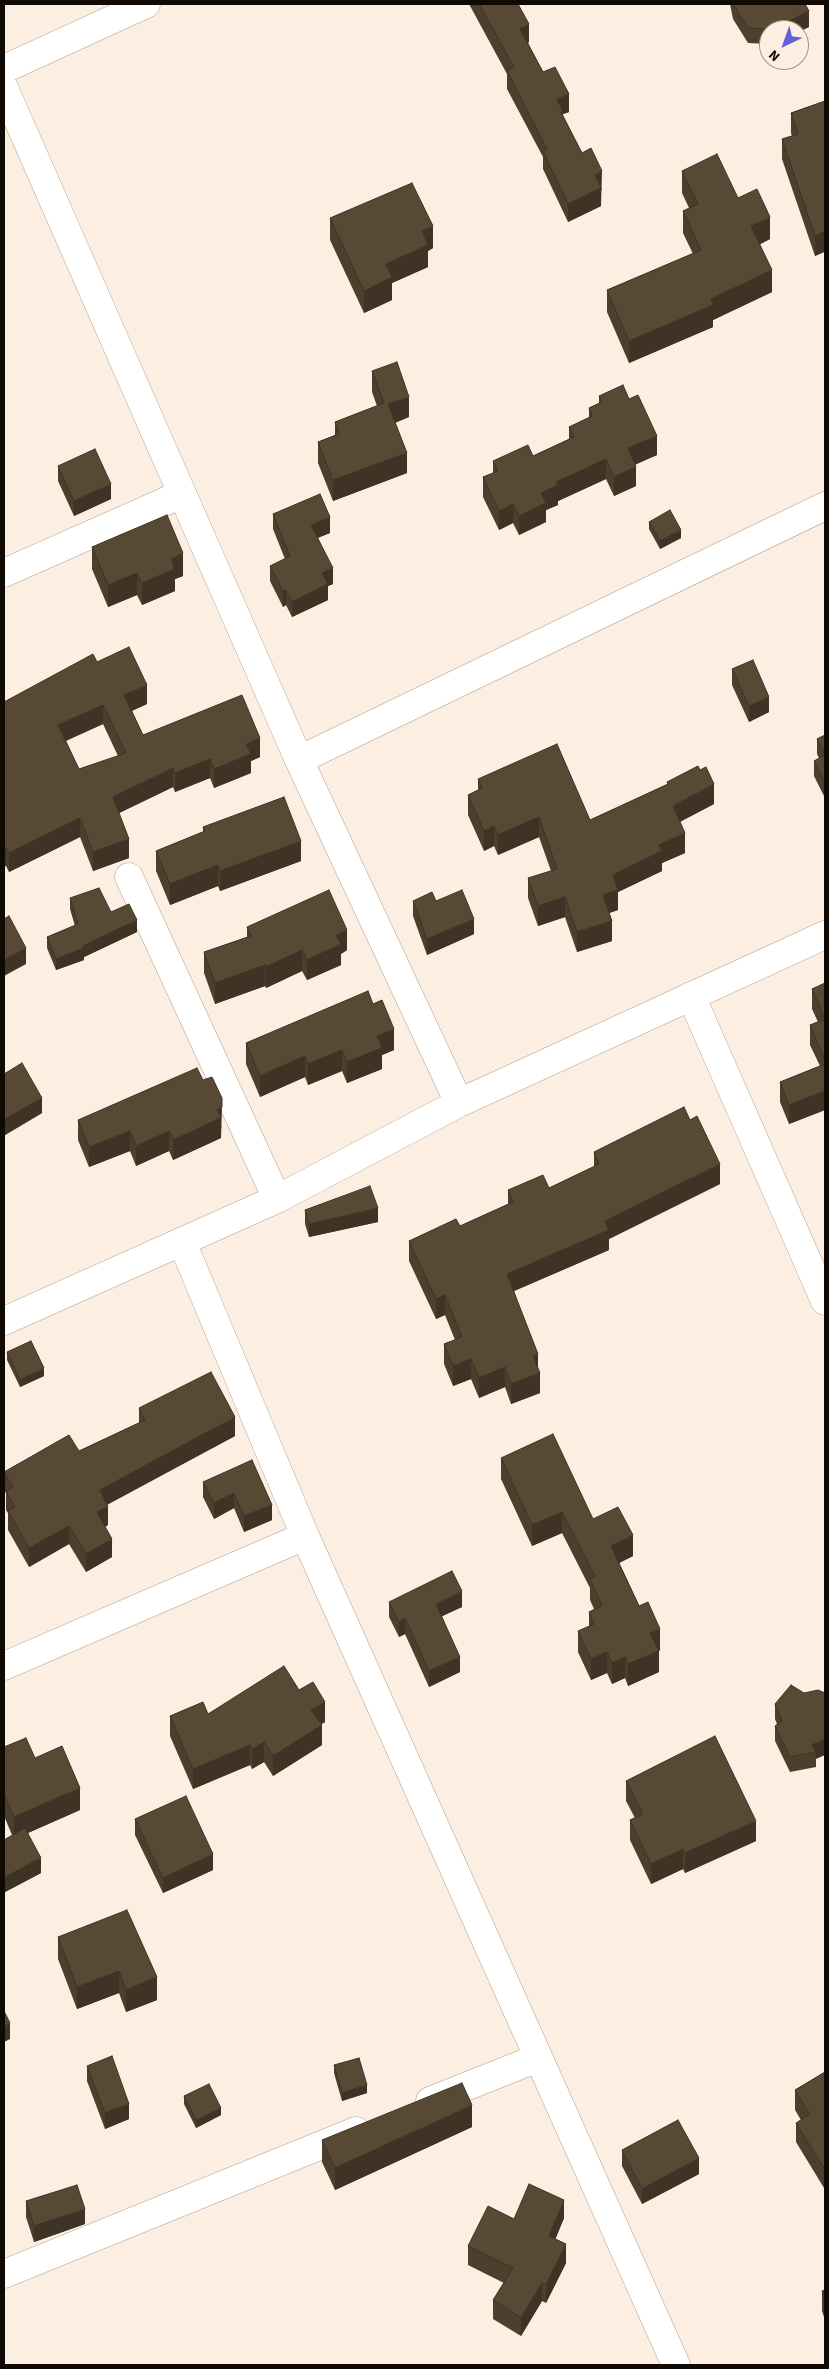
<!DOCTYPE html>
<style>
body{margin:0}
#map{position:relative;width:829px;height:2369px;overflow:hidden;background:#fcefe1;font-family:"Source Sans 3",sans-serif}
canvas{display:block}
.frame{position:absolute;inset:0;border:5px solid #110a04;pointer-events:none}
.north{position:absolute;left:759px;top:20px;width:50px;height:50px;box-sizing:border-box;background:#fcefe1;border:1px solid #9e9389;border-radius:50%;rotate:222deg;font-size:14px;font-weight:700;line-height:20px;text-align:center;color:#110a04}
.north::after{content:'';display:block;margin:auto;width:18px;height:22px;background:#6062db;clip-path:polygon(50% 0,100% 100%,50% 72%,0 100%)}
</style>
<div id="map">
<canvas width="829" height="2369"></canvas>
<div class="frame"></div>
<div class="north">N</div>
</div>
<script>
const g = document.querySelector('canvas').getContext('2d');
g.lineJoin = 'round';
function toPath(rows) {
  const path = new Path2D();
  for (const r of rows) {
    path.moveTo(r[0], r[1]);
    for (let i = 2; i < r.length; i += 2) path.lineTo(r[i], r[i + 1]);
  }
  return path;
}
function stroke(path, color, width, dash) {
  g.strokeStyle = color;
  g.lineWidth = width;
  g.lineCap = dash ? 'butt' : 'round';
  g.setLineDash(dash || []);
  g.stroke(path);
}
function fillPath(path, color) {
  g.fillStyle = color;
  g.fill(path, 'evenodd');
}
const minor = toPath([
 [4,69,146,4],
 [4,88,299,760,459,1103],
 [4,573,182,494],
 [299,760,825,506],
 [129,877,277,1199],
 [691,996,825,1301],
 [182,1242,305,1536,676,2365],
 [4,1321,277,1199,459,1103,825,935],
 [4,1666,305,1536],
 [430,2101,538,2058],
 [4,2274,356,2131]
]);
stroke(minor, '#b39f89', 29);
stroke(minor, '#fff', 28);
fillPath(toPath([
 [469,4,518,4,529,42,528,43,543,72,569,112,563,114,563,116,582,153,602,189,601,190,601,206,568,222,543,169,543,157,507,89,507,74],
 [730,4,805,4,809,27,799,30,769,30,769,44,748,43,733,19],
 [825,101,825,255,824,252,815,256,782,159,782,139,792,136,791,133,791,113],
 [682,171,738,198,770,239,760,244,772,292,713,320,713,327,629,363,607,312,607,290,693,254,683,233,683,211,689,208,682,193],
 [330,218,433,248,428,251,428,267,392,283,392,300,364,313,330,240],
 [372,371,409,417,395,423,407,473,333,501,318,463,318,442,335,435,335,422,377,406,372,392],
 [599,396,629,399,657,455,635,464,636,486,614,496,606,479,558,501,558,505,546,510,546,522,519,535,513,523,499,530,483,497,483,477,493,473,493,461,533,456,569,439,569,427,589,418,589,408,599,403],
 [58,466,111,499,74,516,58,481],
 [273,514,330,533,318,538,333,584,328,586,328,600,292,617,286,605,283,607,270,581,270,566,285,559,273,529],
 [649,522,681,538,660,549,649,529],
 [92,547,183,576,175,579,175,591,142,605,137,595,108,607,92,569],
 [97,662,147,704,132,711,143,735,260,757,251,761,251,773,214,788,210,778,175,792,173,787,119,813,129,858,93,871,80,837,9,872,6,866,4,702],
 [103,724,118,756,79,769,66,741],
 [732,669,769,712,749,722,732,685],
 [825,735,825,796,824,796,814,776,814,761,819,758,817,754,817,739],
 [478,779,590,820,667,785,667,782,714,804,680,822,685,853,662,863,662,871,618,892,618,910,609,913,612,941,577,952,565,917,538,926,528,898,528,878,551,871,539,837,498,855,494,846,484,851,468,815,468,795,478,790],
 [203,827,301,861,220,891,218,886,170,905,156,871,156,851,203,832],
 [70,898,111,912,137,932,84,957,84,960,56,970,47,948,47,937,75,926,70,909],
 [413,901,436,901,474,934,427,955,413,916],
 [247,927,347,950,341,954,341,965,307,980,302,971,266,988,265,986,215,1004,204,973,204,952,247,937],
 [825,983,825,1110,789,1124,780,1102,780,1082,820,1066,810,1045,810,1025,818,1022,812,1009,812,989],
 [373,1004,394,1050,382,1055,382,1069,347,1083,342,1071,308,1085,305,1077,260,1097,246,1064,246,1043],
 [4,1074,42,1113,5,1135,4,1134],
 [78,1120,222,1127,221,1128,221,1138,173,1160,169,1151,136,1166,130,1151,89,1167,78,1140],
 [594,1152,720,1184,609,1239,609,1250,514,1291,538,1368,540,1393,511,1404,505,1387,479,1398,471,1379,453,1386,444,1364,444,1344,455,1340,445,1315,436,1319,409,1261,409,1241,460,1226,508,1204,508,1190,549,1188,594,1167],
 [305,1210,378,1222,309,1237,305,1224],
 [7,1352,44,1376,20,1387,7,1360],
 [139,1408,235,1436,107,1505,108,1525,105,1527,112,1557,86,1572,69,1544,29,1567,8,1530,8,1513,6,1510,6,1493,4,1490,4,1472,79,1451,139,1423],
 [501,1458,593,1519,633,1556,619,1563,660,1650,659,1651,659,1672,628,1686,625,1678,612,1684,607,1673,591,1680,578,1652,578,1631,589,1626,589,1612,594,1609,590,1600,590,1588,562,1533,532,1546,501,1479],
 [203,1482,272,1505,272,1520,244,1532,234,1508,214,1519,203,1497],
 [389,1602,462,1607,442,1616,460,1672,429,1687,405,1634,399,1637,389,1617],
 [299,1690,325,1722,321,1724,322,1745,273,1776,264,1762,252,1769,250,1765,193,1789,170,1736,170,1716,208,1714],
 [804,1693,825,1693,816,1759,816,1767,790,1772,775,1741,775,1726,777,1724,775,1719,775,1704],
 [4,1747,35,1758,80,1810,28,1833,41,1873,5,1892,4,1890,4,1840,12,1835,4,1816],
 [626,1781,756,1841,685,1873,683,1869,651,1884,630,1840,630,1820,635,1818,626,1801],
 [135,1819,213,1870,163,1893,135,1835],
 [58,1937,157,1977,157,2000,126,2012,119,1993,77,2009,58,1959],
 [334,2065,367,2093,342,2101,334,2073],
 [87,2066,129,2119,105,2129,87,2081],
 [825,2072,825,2206,824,2202,824,2188,796,2142,796,2123,801,2120,795,2110,795,2090],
 [184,2096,221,2115,196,2128,184,2104],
 [472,2127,335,2190,322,2162,322,2140],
 [622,2150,699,2174,642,2204,622,2166],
 [26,2201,85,2224,34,2242,26,2217],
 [564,2218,555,2239,566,2263,546,2303,542,2301,521,2336,493,2319,493,2300,504,2283,468,2265,468,2246,514,2219],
 [825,2290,825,2320,822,2311,822,2291]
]), '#4c3f2d');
fillPath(toPath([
 [809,11,809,27,799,32,799,30,773,30,773,29],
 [529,24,529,42,520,47,520,29],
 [569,94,569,112,563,114,563,129,557,99],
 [602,171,601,206,568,222,568,204,595,175],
 [770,217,770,239,751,249,751,226],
 [433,226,433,248,428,251,428,267,392,283,392,300,364,313,364,291,386,264,422,231],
 [824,232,824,252,815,256,815,236],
 [772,270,772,292,713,320,713,327,629,363,629,341,711,299],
 [409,397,409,417,388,425,388,404],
 [657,436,657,455,628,468,628,448],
 [407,453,407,473,333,501,333,480],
 [606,459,606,479,558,501,558,505,546,510,546,522,519,535,519,516,541,493,556,482],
 [636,467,636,486,614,496,614,477],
 [111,484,111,499,74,516,74,501],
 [513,504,513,523,499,530,499,511],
 [330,517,330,533,311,540,311,525],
 [681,530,681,538,660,549,660,541],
 [183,553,183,576,175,579,175,591,142,605,142,583,171,559],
 [333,568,333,584,328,586,328,600,292,617,292,602,322,573],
 [137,573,137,595,108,607,108,585],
 [286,590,286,605,283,607,283,591],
 [147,685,147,704,124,714,124,695],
 [769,697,769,712,749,722,749,706],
 [103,705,103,724,58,744,58,725],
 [260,738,260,757,251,761,251,773,214,788,214,769,246,744],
 [210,759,210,778,175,792,175,773],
 [173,768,173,787,113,816,113,797],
 [825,780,825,796,824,796,824,781],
 [714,784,714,804,673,825,673,806],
 [539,817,539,837,498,855,498,835],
 [80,818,80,837,9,872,9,853],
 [494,826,494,846,484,851,484,831],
 [685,833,685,853,662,863,662,871,618,892,618,910,603,915,603,895,613,875,659,845],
 [129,839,129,858,93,871,93,852],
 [301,841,301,861,220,891,220,871],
 [6,847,6,866,4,867,4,848],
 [218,865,218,886,170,905,170,884],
 [565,897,565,917,538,926,538,906],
 [474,919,474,934,427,955,427,939],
 [137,920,137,932,84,957,84,960,56,970,56,959],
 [612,921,612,941,577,952,577,932],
 [347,930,347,950,341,954,341,965,307,980,307,960,336,935],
 [26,948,26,964,4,976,4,960],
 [302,950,302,971,266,988,266,967],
 [265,965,265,986,215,1004,215,983],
 [394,1029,394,1050,382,1055,382,1069,347,1083,347,1062,377,1036],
 [342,1050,342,1071,308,1085,308,1064],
 [305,1056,305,1077,260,1097,260,1076],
 [825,1091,825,1110,789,1124,789,1105],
 [42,1098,42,1113,5,1135,5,1119],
 [222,1107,221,1138,173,1160,173,1140,217,1109],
 [130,1131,130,1151,89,1167,89,1147],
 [169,1131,169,1151,136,1166,136,1146],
 [720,1164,720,1184,609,1239,609,1250,507,1294,507,1274,605,1221],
 [378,1208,378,1222,309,1237,309,1224],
 [445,1295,445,1315,436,1319,436,1299],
 [538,1354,538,1373,540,1373,540,1393,511,1404,511,1384,533,1356],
 [471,1359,471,1379,453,1386,453,1366],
 [505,1367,505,1387,479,1398,479,1378],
 [44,1368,44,1376,20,1387,20,1380],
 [235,1417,235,1436,100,1508,100,1490],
 [234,1493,234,1508,214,1519,214,1503],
 [272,1505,272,1520,244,1532,244,1516],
 [108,1507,108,1525,97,1531,97,1512],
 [562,1512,562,1533,532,1546,532,1525],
 [69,1526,69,1544,29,1567,29,1548],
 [633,1535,633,1556,611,1567,611,1546],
 [112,1539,112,1557,86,1572,86,1554],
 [462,1591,462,1607,436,1619,436,1604],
 [405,1618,405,1634,399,1637,399,1622],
 [660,1629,660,1650,651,1654,659,1651,659,1672,628,1686,628,1664,650,1633],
 [607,1652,607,1673,591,1680,591,1659],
 [460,1657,460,1672,429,1687,429,1671],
 [625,1657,625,1678,612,1684,612,1663],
 [325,1702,325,1722,311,1731,311,1710],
 [322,1725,322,1745,273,1776,273,1756],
 [825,1739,825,1755,816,1759,816,1752,812,1745],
 [264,1742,264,1762,252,1769,252,1749],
 [250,1745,250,1765,193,1789,193,1769],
 [80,1788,80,1810,14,1839,14,1817],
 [756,1821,756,1841,685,1873,685,1853],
 [683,1849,683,1869,651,1884,651,1864],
 [213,1854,213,1870,163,1893,163,1878],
 [41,1858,41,1873,5,1892,5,1877],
 [119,1971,119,1993,77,2009,77,1987],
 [157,1977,157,2000,126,2012,126,1990],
 [10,2023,10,2039,4,2042,4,2026],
 [367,2085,367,2093,342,2101,342,2093],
 [129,2104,129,2119,105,2129,105,2113],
 [472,2105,472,2127,335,2190,335,2168],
 [221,2108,221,2115,196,2128,196,2120],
 [699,2158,699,2174,642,2204,642,2189],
 [564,2200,564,2218,549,2255,549,2236],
 [85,2209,85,2224,34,2242,34,2226],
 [566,2244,566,2263,546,2303,546,2285],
 [542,2283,542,2301,521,2336,521,2318]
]), '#3e3324');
const building = toPath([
 [479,4,518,4,529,24,520,29,543,72,555,67,569,94,557,99,563,111,561,112,582,153,591,148,602,171,595,175,601,188,568,204,543,151,547,149,507,71,514,67,479,4],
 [733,4,805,4,809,11,773,29,748,28,733,4],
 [825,101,825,236,824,232,815,236,782,139,798,134,791,113,825,101],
 [717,154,738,198,757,189,770,217,751,226,772,270,711,299,713,305,629,341,607,290,701,250,683,211,698,204,682,171,717,154],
 [412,183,433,226,422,231,428,245,386,264,392,277,364,291,330,218,412,183],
 [397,362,409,397,388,404,407,453,333,480,318,442,339,434,335,422,384,403,372,371,397,362],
 [623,385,629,399,638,395,657,436,628,448,636,467,614,477,606,459,556,482,558,485,541,493,546,503,519,516,513,504,499,511,483,477,498,471,493,461,528,445,533,456,574,437,569,427,592,416,589,408,602,402,599,396,623,385],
 [95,449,111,484,74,501,58,466,95,449],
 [320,494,330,517,311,525,333,568,322,573,328,584,292,602,286,590,283,591,270,566,290,556,273,514,320,494],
 [670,510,681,530,660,541,649,522,670,510],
 [167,515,183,553,171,559,175,569,142,583,137,573,108,585,92,547,167,515],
 [129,647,147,685,124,695,143,735,242,695,260,738,246,744,251,754,214,769,210,759,175,773,173,768,113,797,129,839,93,852,80,818,9,853,6,847,4,848,4,702,93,654,97,662,129,647],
 [103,705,126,753,79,769,58,725,103,705],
 [753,660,769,697,749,706,732,669,753,660],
 [825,735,825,780,824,781,814,761,825,755,817,739,825,735],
 [557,744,590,820,668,784,667,782,698,766,700,770,706,767,714,784,673,806,685,833,659,845,662,851,613,875,618,890,603,895,612,921,577,932,565,897,538,906,528,878,557,869,539,817,498,835,494,826,484,831,468,795,482,788,478,779,557,744],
 [284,797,301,841,220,871,218,865,170,884,156,851,205,831,203,827,284,797],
 [99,888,111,912,129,904,137,920,83,946,84,948,56,959,47,937,78,924,70,898,99,888],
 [329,890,347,930,336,935,341,944,307,960,302,950,266,967,265,965,215,983,204,952,251,936,247,927,329,890],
 [462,890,474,919,427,939,413,901,432,892,436,901,462,890],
 [9,916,26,948,4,960,4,919,9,916],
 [825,983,825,1060,810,1025,825,1019,812,989,825,983],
 [368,991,373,1004,382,1000,394,1029,377,1036,382,1048,347,1062,342,1050,308,1064,305,1056,260,1076,246,1043,368,991],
 [22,1063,42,1098,5,1119,4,1118,4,1074,22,1063],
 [825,1064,825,1091,789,1105,780,1082,825,1064],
 [197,1068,203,1080,212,1077,222,1098,222,1107,217,1109,221,1118,173,1140,169,1131,136,1146,130,1131,89,1147,78,1120,197,1068],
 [684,1107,690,1120,697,1116,720,1164,605,1221,609,1230,507,1274,538,1354,533,1356,540,1373,511,1384,505,1367,479,1378,471,1359,453,1366,444,1344,462,1337,445,1295,436,1299,409,1241,456,1219,460,1226,513,1202,508,1190,543,1175,549,1188,599,1164,594,1152,684,1107],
 [370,1186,378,1208,309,1224,305,1210,370,1186],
 [31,1341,44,1368,20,1380,7,1352,31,1341],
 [211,1372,235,1417,100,1490,108,1507,97,1512,112,1539,86,1554,69,1526,29,1548,8,1511,15,1507,6,1491,13,1487,4,1472,69,1435,79,1451,145,1420,139,1408,211,1372],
 [553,1434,593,1519,618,1507,633,1535,611,1546,639,1606,648,1602,660,1629,650,1633,659,1651,628,1664,625,1657,612,1663,607,1652,591,1659,578,1631,594,1624,589,1612,602,1606,590,1579,595,1576,562,1512,532,1525,501,1458,553,1434],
 [252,1460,272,1505,244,1516,234,1493,214,1503,203,1482,252,1460],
 [452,1571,462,1591,436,1604,460,1657,429,1671,405,1618,399,1622,389,1602,452,1571],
 [284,1666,299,1690,313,1682,325,1702,311,1710,322,1725,273,1756,264,1742,252,1749,250,1745,193,1769,170,1716,203,1702,208,1714,284,1666],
 [791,1685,804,1693,818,1690,825,1693,825,1739,812,1745,816,1752,790,1757,775,1726,782,1721,775,1704,791,1685],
 [715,1736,756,1821,685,1853,683,1849,651,1864,630,1820,643,1814,626,1781,715,1736],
 [26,1738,35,1758,62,1746,80,1788,14,1817,4,1794,4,1747,26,1738],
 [186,1796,213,1854,163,1878,135,1819,186,1796],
 [25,1828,41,1858,5,1877,4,1875,4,1840,25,1828],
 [127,1910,157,1977,126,1990,119,1971,77,1987,58,1937,127,1910],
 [4,2011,10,2023,4,2026,4,2011],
 [112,2056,129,2104,105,2113,87,2066,112,2056],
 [359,2058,367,2085,342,2093,334,2065,359,2058],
 [825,2072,825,2170,796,2123,810,2114,795,2090,825,2072],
 [462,2083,472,2105,335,2168,322,2140,462,2083],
 [209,2084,221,2108,196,2120,184,2096,209,2084],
 [678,2120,699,2158,642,2189,622,2150,678,2120],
 [529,2184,564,2200,549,2236,566,2244,546,2285,542,2283,521,2318,493,2300,513,2268,468,2246,488,2206,514,2219,529,2184],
 [77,2185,85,2209,34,2226,26,2201,77,2185],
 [825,2290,825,2300,822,2291,825,2290]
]);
fillPath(building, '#584934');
stroke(building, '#3e3324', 1);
</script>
